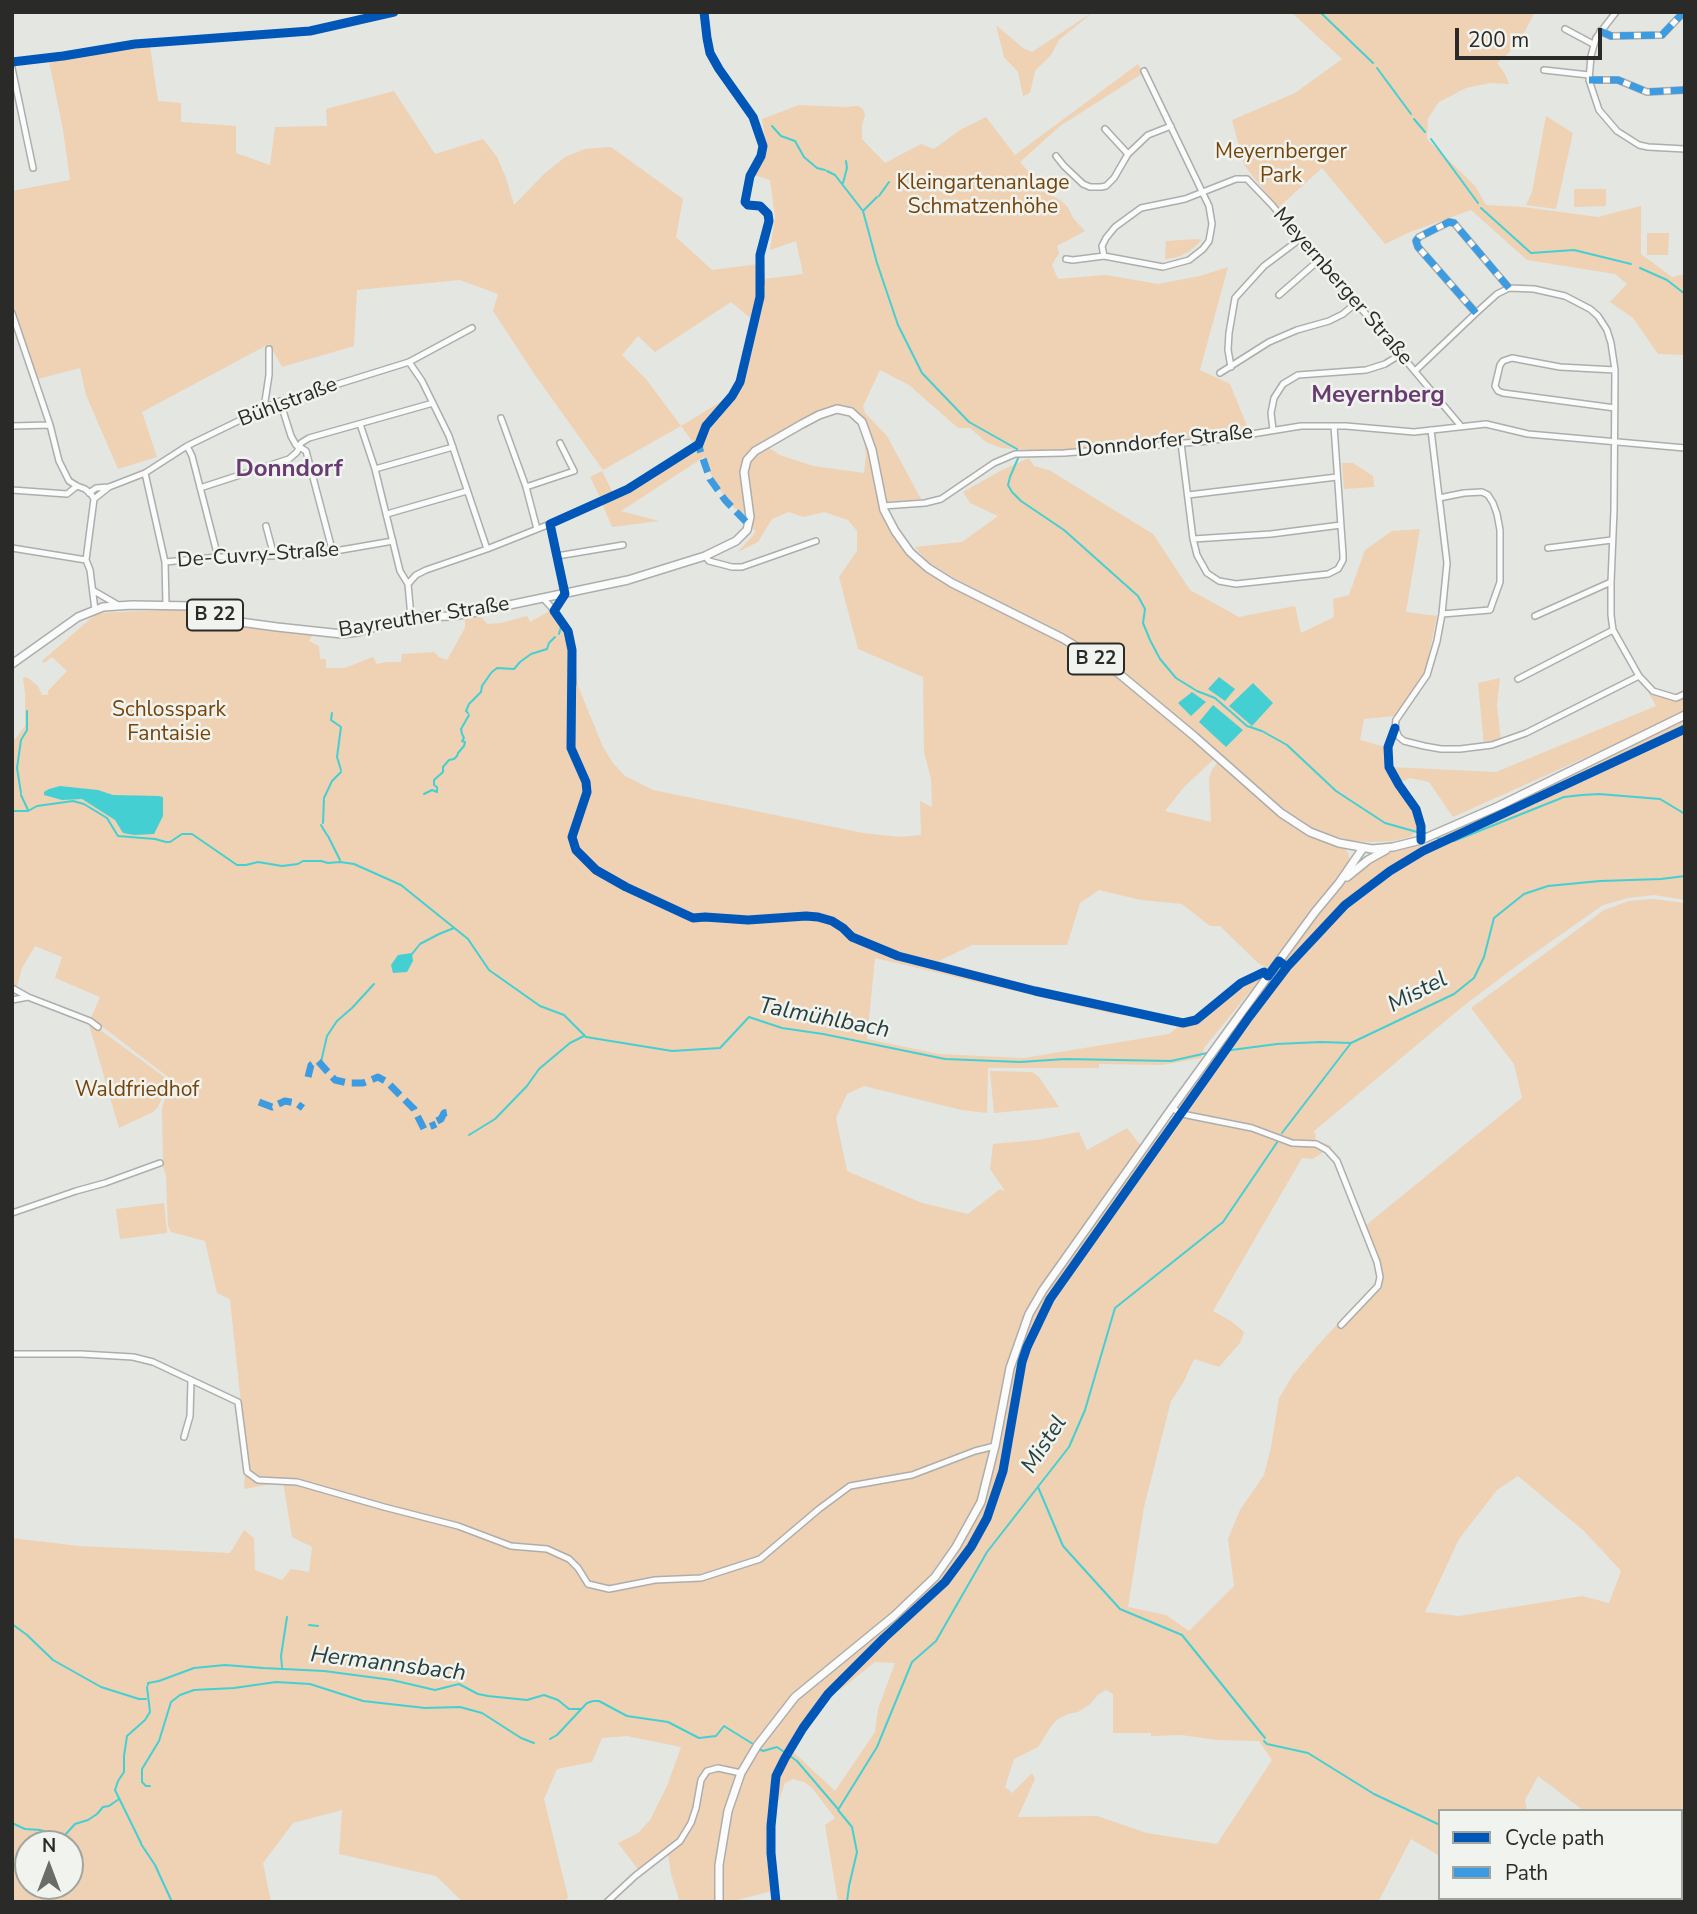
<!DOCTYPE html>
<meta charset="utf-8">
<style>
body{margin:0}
#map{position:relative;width:1697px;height:1914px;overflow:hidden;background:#e4e6e2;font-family:"Nunito Sans",sans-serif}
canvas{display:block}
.frame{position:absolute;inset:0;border:14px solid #2a2b29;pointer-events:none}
.legend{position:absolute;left:1438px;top:1809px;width:245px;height:91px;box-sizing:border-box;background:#f1f4ee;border:2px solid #a1a49f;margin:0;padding:9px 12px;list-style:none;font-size:21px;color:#2a2b29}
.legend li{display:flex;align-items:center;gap:14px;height:35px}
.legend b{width:35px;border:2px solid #a1a49f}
.north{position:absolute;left:14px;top:1830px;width:70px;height:70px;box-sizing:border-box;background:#f1f4ee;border:2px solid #a1a49f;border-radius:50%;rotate:0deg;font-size:19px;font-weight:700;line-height:28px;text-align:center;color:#2a2b29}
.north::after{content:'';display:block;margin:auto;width:24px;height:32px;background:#6b6c6a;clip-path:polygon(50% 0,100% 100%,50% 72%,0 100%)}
.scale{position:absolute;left:1455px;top:28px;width:147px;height:32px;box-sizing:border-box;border:4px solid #2a2b29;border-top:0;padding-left:9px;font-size:21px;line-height:24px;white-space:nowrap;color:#2a2b29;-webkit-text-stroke:5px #f1f4ee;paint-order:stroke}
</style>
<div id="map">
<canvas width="1697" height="1914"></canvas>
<div class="frame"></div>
<ul class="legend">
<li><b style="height:9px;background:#0057b8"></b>Cycle path</li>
<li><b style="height:9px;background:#3d9ce1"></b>Path</li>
</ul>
<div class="north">N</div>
<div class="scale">200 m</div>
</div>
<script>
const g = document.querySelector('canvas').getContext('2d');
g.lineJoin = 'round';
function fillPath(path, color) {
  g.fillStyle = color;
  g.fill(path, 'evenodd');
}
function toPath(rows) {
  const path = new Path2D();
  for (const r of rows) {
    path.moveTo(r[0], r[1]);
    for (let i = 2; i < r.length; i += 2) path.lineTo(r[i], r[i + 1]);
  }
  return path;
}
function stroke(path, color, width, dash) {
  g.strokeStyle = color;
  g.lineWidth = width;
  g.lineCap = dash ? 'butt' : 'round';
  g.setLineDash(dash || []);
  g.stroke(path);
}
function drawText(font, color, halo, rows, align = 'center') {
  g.font = font + ' "Nunito Sans",sans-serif';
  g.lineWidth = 5;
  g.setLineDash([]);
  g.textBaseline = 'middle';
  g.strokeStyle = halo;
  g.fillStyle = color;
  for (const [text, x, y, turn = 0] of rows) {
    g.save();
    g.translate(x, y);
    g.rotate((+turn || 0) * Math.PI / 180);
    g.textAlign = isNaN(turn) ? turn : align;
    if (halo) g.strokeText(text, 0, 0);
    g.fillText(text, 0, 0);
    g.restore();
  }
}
fillPath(toPath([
 [1093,12,1059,40,1051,55,1035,71,1030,93,1023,96,1018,72,1004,57,996,25,1023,48,1032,52],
 [1291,12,1535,12,1524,33,1507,55,1497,63,1505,74,1509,84,1490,83,1466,88,1439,102,1428,118,1427,139,1475,186,1486,205,1523,207,1598,217,1641,206,1641,254,1672,277,1685,274,1685,355,1658,354,1633,318,1610,302,1627,284,1615,274,1527,260,1471,210,1410,232,1385,244,1322,168,1278,208,1244,165,1232,120,1295,93,1342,59],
 [150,46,158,101,181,103,181,122,236,126,236,153,270,165,275,127,327,126,326,109,394,91,435,154,483,139,497,157,506,178,514,205,544,174,565,157,585,149,611,147,683,199,676,237,712,270,759,264,761,293,754,321,731,302,655,352,638,336,622,355,646,379,681,426,730,396,704,425,695,445,681,426,603,470,535,375,493,311,498,294,460,280,357,290,354,346,282,367,269,344,142,412,157,457,118,469,86,395,80,368,38,379,12,304,12,191,70,180,63,130,49,61],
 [1138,64,1143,73,1060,126,1020,162,1047,193,1060,200,1068,207,1073,218,1085,231,1057,246,1059,253,1052,265,1058,279,1106,275,1158,284,1200,276,1228,267,1200,370,1230,384,1249,431,1125,446,1038,452,1031,450,1001,448,986,442,970,428,958,428,909,385,880,370,863,406,865,413,887,436,921,499,885,502,879,507,904,549,945,581,1070,646,1115,673,1185,732,1214,759,1184,787,1165,811,1211,822,1209,778,1212,770,1217,763,1220,763,1272,809,1342,847,1348,852,1350,863,1267,968,1258,963,1220,926,1210,926,1182,904,1141,900,1099,890,1080,903,1067,945,972,945,939,961,1144,1015,1113,1014,875,958,867,1039,939,1054,1024,1058,1169,1034,1183,1023,1196,1020,1219,1000,1253,979,1260,979,1204,1048,1201,1058,1162,1065,1099,1064,1099,1068,988,1068,987,1113,962,1110,864,1086,847,1094,836,1118,847,1171,922,1203,968,1214,1000,1189,1005,1191,990,1169,993,1144,1037,1140,1079,1132,1087,1150,1127,1128,1145,1151,1170,1120,1189,1118,1178,1103,1296,942,1343,883,1356,871,1381,855,1423,845,1508,806,1604,760,1600,751,1453,817,1429,782,1410,778,1396,784,1414,810,1419,828,1410,837,1393,841,1372,842,1353,841,1320,832,1301,822,1261,791,1225,758,1113,666,1070,639,954,578,927,561,915,547,962,542,998,516,970,503,963,492,1002,470,1029,458,1034,466,1049,470,1153,534,1190,590,1239,617,1295,606,1301,633,1334,617,1333,599,1349,595,1365,550,1392,531,1420,529,1406,612,1437,616,1425,674,1395,716,1364,719,1360,740,1385,747,1389,767,1496,772,1656,706,1647,690,1673,700,1685,696,1685,900,1654,895,1628,898,1603,905,1519,964,1462,1007,1313,1132,1316,1134,1315,1137,1316,1140,1332,1146,1313,1159,1302,1158,1213,1311,1231,1321,1244,1332,1240,1343,1219,1367,1194,1359,1183,1383,1171,1401,1144,1507,1128,1607,1166,1615,1189,1631,1234,1586,1228,1539,1240,1510,1264,1475,1271,1447,1279,1398,1293,1375,1318,1345,1341,1320,1349,1318,1381,1278,1365,1226,1522,1098,1514,1064,1471,1008,1604,910,1629,901,1653,899,1685,903,1685,1889,1681,1887,1681,1811,1584,1811,1538,1776,1525,1800,1527,1811,1440,1811,1440,1856,1411,1839,1378,1902,838,1902,825,1825,835,1818,812,1788,804,1782,793,1779,785,1783,779,1800,773,1804,771,1853,775,1890,730,1902,680,1902,671,1874,668,1854,639,1874,637,1868,618,1843,638,1833,650,1820,667,1786,681,1747,627,1736,602,1738,592,1762,557,1769,544,1799,568,1897,565,1902,463,1902,436,1876,339,1854,342,1810,293,1823,263,1863,271,1902,12,1902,12,1538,79,1546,230,1553,244,1530,254,1538,255,1570,282,1580,291,1569,309,1572,312,1547,292,1537,283,1482,244,1489,246,1452,230,1299,217,1293,205,1241,171,1232,168,1226,166,1175,163,1167,162,1107,172,1080,91,1018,100,997,55,978,62,957,35,946,22,968,15,994,12,995,12,743,25,726,25,694,23,678,25,677,28,678,38,686,42,695,48,695,48,691,67,671,52,657,44,663,42,661,97,613,188,609,239,625,313,634,309,641,319,646,320,659,326,659,326,668,345,668,373,657,377,664,386,662,401,662,402,654,434,652,439,657,447,660,465,628,465,618,480,615,487,624,501,623,527,616,530,622,553,609,570,637,578,686,603,747,613,763,625,776,653,790,863,833,900,837,921,835,920,801,932,807,931,779,924,752,923,677,858,649,839,577,857,551,857,531,848,520,824,512,803,517,789,512,772,519,758,542,738,552,756,532,724,496,712,477,704,457,621,511,659,521,612,527,601,501,630,491,701,445,706,427,738,391,750,353,764,293,764,279,803,274,796,241,770,250,775,217,770,180,754,175,764,157,766,145,762,119,799,105,845,107,858,106,863,109,865,115,862,125,862,139,885,163,921,144,934,149,960,130,986,117,1015,155],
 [836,407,860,416,866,454,864,473,813,466,780,455,763,444],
 [1518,1476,1584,1531,1621,1571,1609,1603,1582,1596,1459,1616,1425,1612,1459,1539,1497,1490],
 [875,1662,895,1663,878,1709,875,1732,835,1791,788,1747,827,1693,840,1690],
 [1106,1690,1113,1694,1113,1733,1151,1733,1151,1736,1181,1735,1217,1740,1259,1741,1272,1760,1217,1844,1147,1833,1097,1816,1018,1817,1035,1779,1032,1773,1012,1793,1005,1787,1014,1759,1038,1747,1052,1725,1058,1719,1068,1714,1078,1712,1090,1704,1099,1694],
 [28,1844,70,1844,70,1886,28,1886],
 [1546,116,1573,133,1556,209,1526,205,1532,192],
 [1574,189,1606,189,1606,206,1574,207],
 [1647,233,1669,233,1668,255,1647,255],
 [1197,239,1202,240,1190,251,1178,257,1165,259,1166,241],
 [1342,463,1353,463,1373,476,1374,487,1344,489],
 [602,471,613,493,601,499,590,477],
 [1500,678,1497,705,1501,742,1484,746,1478,683],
 [88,1021,170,1081,158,1107,153,1112,119,1128],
 [990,1071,1032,1072,1039,1077,1059,1107,994,1113],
 [164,1203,167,1233,120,1239,116,1209],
 [1446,1898,1615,1898,1620,1902,1444,1902]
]), '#efd1b3');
fillPath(toPath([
 [1219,677,1235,689,1225,701,1208,689],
 [1253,683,1273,703,1252,726,1229,706],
 [1192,692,1206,702,1191,716,1178,703],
 [1213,705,1243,730,1226,747,1199,722],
 [60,786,98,790,113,795,159,796,163,797,163,816,154,834,134,835,123,833,115,820,82,799,62,800,44,795,44,792,49,789],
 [412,953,413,961,407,972,393,973,391,965,398,955]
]), '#44d0d3');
stroke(toPath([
 [1320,12,1373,63],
 [1377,68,1411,114],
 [1414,119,1425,132],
 [772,126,781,136,795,141,804,157,817,168,825,170],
 [1431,139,1478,203],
 [827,171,835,175,863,211,877,263,898,325,922,373,969,422,1017,449,1017,451],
 [843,183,847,168,846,161],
 [879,196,889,182],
 [1481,208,1531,253,1574,250,1631,264],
 [863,211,877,197],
 [1640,268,1667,280,1685,294],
 [1019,456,1010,477,1008,485,1012,492,1021,501,1064,530,1138,596,1145,609,1143,623,1150,640,1160,659,1176,678,1197,691,1215,698,1247,726,1262,731,1287,745,1336,791,1385,823,1417,832],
 [559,634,561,627],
 [492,672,497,668,514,669,520,662,531,654,547,649,549,643,555,637],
 [332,713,331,720,341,727,337,757,341,770],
 [468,713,466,711,469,704,481,692,482,686,491,673],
 [21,793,17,768,21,740,27,730,27,711],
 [424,794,432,790,437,792,437,787,434,785,434,780,443,772,443,767,449,760,454,759,457,756,458,753,464,746,465,742,462,741,464,738,462,734,461,729,469,715],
 [21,795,28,810],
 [12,811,28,811,37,806,73,801,84,804,107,818,118,836,155,839,166,842,170,842,182,834,192,834,237,865,246,865,258,862,282,866,298,864,303,861,321,861,328,863,340,862,354,864,401,885,468,939,489,970,540,1006,564,1015,586,1037,672,1051,720,1048,749,1017,782,1028,823,1034,945,1059,1020,1062,1065,1059,1171,1061,1207,1053],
 [323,823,324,798,332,781,341,772],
 [321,825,327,835],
 [1425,833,1427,833],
 [328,836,340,860],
 [1437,838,1454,841,1564,797,1582,795,1599,794,1660,799,1685,814],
 [412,954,420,944,439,934,454,928],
 [1216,1052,1277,1044,1320,1042,1351,1043],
 [321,1062,327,1036,337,1021,352,1008,374,984],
 [1282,1133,1351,1043,1454,994,1474,978,1484,957,1494,918,1524,894,1548,886,1600,881,1661,879,1685,876],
 [469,1135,495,1119,527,1086,539,1069,570,1043,584,1036],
 [1038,1487,1063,1546,1120,1609,1182,1635,1265,1738],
 [12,1624,27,1635,53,1660,101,1687,139,1699,146,1699],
 [309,1625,318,1626],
 [282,1667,281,1656,287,1617],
 [148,1685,148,1683,159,1681,194,1668,225,1665,263,1668,324,1671,392,1680,435,1690,459,1684,478,1694,488,1696,527,1700,544,1695,558,1700,569,1709,581,1709],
 [550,1739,557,1735,587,1703,593,1701,599,1701,627,1716,668,1722,699,1738,716,1736,724,1726,753,1744],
 [1264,1741,1267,1744,1308,1753,1374,1794,1440,1825],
 [759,1749,763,1751,777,1747,797,1761,838,1809],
 [150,1786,146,1786,142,1782,142,1769,159,1741,171,1702,180,1695,194,1690,234,1688,276,1682,310,1684,363,1701,425,1708,460,1707,482,1713,521,1738,534,1743],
 [12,1823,25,1829,40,1830,47,1832],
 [49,1833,58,1837,65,1835,75,1824,88,1820,97,1814,103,1807,109,1806,119,1799],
 [141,1843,115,1790,118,1781,124,1772,124,1756,127,1736,145,1720,150,1712,147,1687],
 [141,1844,155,1865,172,1902],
 [1581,1898,1587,1902],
 [847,1902,849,1886,857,1852,852,1827,838,1810,877,1747,912,1662,936,1641,987,1552,1069,1447,1085,1410,1115,1308,1223,1222,1278,1141]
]), '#44d0d3', 2);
const minor = toPath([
 [704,12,707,38,710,53,719,69,753,117,763,146,761,156,750,176,745,202,748,205,760,206,768,214,769,221,760,255,761,283],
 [1616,12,1596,38,1591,56,1589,80,1599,110,1617,131,1639,145,1648,147,1685,149],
 [1565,29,1593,44],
 [1600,31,1611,36,1662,35,1684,12],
 [12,68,33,168],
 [1544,70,1589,75],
 [1589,80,1618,80,1647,92,1685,90],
 [1105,129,1128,154],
 [1056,156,1064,166,1083,184,1090,187,1101,187,1106,186,1114,178,1128,154,1148,135,1171,126],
 [1104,256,1102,246,1106,238,1115,227,1141,208,1185,199,1236,179,1247,179,1272,205,1300,239,1386,337,1460,425],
 [1066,259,1073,260,1104,256,1163,267,1189,260,1203,249,1209,241,1212,224,1209,206,1144,71],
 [1279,295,1319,260],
 [12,313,50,425,59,461,69,481,77,486,85,489,91,494,94,499,86,560,90,570,95,610],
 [1476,313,1418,247,1416,241,1419,237,1449,222,1454,223,1509,288],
 [409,362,422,381,449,436,487,549],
 [1231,367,1228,350,1229,333,1235,298,1264,266,1300,239],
 [1615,370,1560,367,1512,358,1503,361,1500,365,1495,386,1498,391,1503,393,1615,408],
 [1415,371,1476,313,1497,294,1509,288,1534,289,1565,296,1590,309,1598,316,1607,330,1611,343,1615,370,1614,510,1611,582,1611,615,1613,630,1639,676,1653,691,1676,698,1685,694],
 [1220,373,1269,342,1297,330,1329,321,1343,314,1356,303],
 [280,401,291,436,296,445,306,451,333,553],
 [264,408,269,375,269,349],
 [501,418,526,487,537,529],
 [360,424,375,469,400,571,408,584,411,617],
 [12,426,50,425],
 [1273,430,1271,413,1274,398,1283,384,1298,375,1366,370,1385,364,1401,354],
 [1431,430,1447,563,1442,614,1437,641,1427,675,1396,720,1395,728,1399,737,1404,741,1424,746,1441,749,1460,749,1492,745,1526,733,1639,676],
 [1181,443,1193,539,1197,555,1207,573,1219,581,1236,584,1328,574,1338,569,1343,560,1343,555,1334,426],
 [187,446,192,456,218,557],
 [375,469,453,447],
 [145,473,165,562,166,605],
 [526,487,574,471,560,443],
 [200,488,289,459,297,452,301,443,309,438,433,403],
 [12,490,67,494,77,486],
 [89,493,96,488,109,487,145,473,187,446,271,405,409,362,472,328],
 [1188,495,1337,477],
 [1439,498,1464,493,1482,492,1488,495,1493,503,1497,514,1500,530,1500,582,1490,610,1442,614],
 [94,499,109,487],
 [883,506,925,503,941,499,994,463,1015,454,1064,453,1209,441,1301,426,1346,426,1414,432,1486,424,1528,434,1685,448],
 [387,514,467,491],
 [550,524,565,594,554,611],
 [266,526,274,556],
 [1193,539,1271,534,1341,525],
 [12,548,86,560],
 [1548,548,1612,540],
 [557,556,623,545],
 [705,556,709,561,732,567,742,567,816,541],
 [165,562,218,557,312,555,393,541],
 [408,584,416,575,426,570,487,549,550,524,613,496],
 [94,591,118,605],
 [543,598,553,609,568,631,572,650,573,683],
 [1535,616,1611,582],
 [1518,679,1613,630],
 [12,988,28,997],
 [12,1000,28,997,90,1021,98,1027],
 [1172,1108,1182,1114,1252,1128,1292,1143,1316,1144,1327,1150,1337,1161,1377,1262,1380,1277,1378,1286,1341,1325],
 [12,1213,76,1191,105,1183,160,1163],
 [12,1354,81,1354,133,1357,153,1362,238,1402,247,1472,258,1480,297,1482,384,1507,458,1526,511,1546,547,1549,569,1559,578,1568,588,1584,609,1589,655,1580,701,1578,760,1559,819,1509,850,1486,912,1475,975,1451,995,1446],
 [184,1437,190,1416,191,1380],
 [607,1902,635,1876,680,1841,691,1823,696,1808,701,1780,707,1771,718,1768,741,1773]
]);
const major = toPath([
 [12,664,78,617,103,607,132,605,193,606,227,619,240,622,277,627,342,634,358,632,411,617,452,616,476,612,628,580,705,556,736,541,747,530,750,517,744,472,747,460,755,451,802,424,819,415,837,409,851,412,862,422,872,450,884,510,895,531,910,552,928,568,952,583,1062,638,1111,667,1194,736,1281,813,1310,832,1339,843,1372,849,1393,847,1421,840,1499,806,1685,715],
 [1347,877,1368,860,1386,850],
 [719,1902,719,1865,728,1811,741,1773,757,1746,795,1697,894,1616,935,1577,956,1547,981,1502,995,1446,1010,1368,1029,1314,1043,1290,1172,1108,1279,961,1315,912,1339,883,1363,848]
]);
stroke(minor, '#acaeac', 8);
stroke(major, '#acaeac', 10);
stroke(minor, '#fbfbfb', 5);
stroke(major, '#fbfbfb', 7);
stroke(toPath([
 [1600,31,1611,36,1662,35,1684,12],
 [1589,80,1618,80,1647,92,1685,90],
 [1476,313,1418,247,1416,241,1419,237,1449,222,1454,223,1509,288],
 [701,439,699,444,700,450,710,479,725,500,748,524],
 [308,1077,311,1065,318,1061,335,1080,348,1083,363,1083,378,1077,387,1082,414,1109,424,1129,436,1124],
 [259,1102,272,1107,285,1101,296,1103,303,1108],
 [437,1121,441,1119,444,1113,449,1112]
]), '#3d9ce1', 7, [14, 7]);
stroke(toPath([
 [704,12,707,38,710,53,719,69,753,117,763,146,761,156,750,176,745,202,748,205,760,206,768,214,769,221,760,255,760,297,740,382,732,396,706,426,699,444,628,489,550,524,565,594,554,611,568,631,572,650,571,748,586,782,587,792,572,837,576,850,596,870,626,887,693,918,705,917,748,920,806,916,818,917,832,921,843,928,852,937,898,956,1035,991,1183,1023,1196,1020,1241,983,1264,972,1268,976,1279,961,1287,967],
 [12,62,63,56,135,44,310,31,394,12],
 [1395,728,1388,747,1389,767,1399,785,1416,809,1421,826,1421,840],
 [776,1902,771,1853,771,1826,776,1776,785,1758,803,1728,828,1694,884,1638,945,1582,971,1547,987,1518,1003,1471,1022,1362,1027,1347,1050,1299,1249,1017,1287,967,1345,905,1390,871,1423,851,1685,729]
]), '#0057b8', 9);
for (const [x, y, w] of [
 [215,615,56],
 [1096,659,56]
]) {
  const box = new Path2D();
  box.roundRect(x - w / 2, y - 15.5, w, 31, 5);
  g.fillStyle = '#f1f4ee';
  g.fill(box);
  stroke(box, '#2a2b29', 2);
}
drawText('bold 19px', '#2a2b29', null, [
 ["B 22",215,615],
 ["B 22",1096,659]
]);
drawText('21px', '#76440b', '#f1f4ee', [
 ["Meyernberger",1281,153],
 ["Park",1281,177],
 ["Kleingartenanlage",983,184],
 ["Schmatzenhöhe",983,208],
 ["Schlosspark",169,711],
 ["Fantaisie",169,735],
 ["Waldfriedhof",137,1091]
]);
drawText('21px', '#2a2b29', '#f1f4ee', [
 ["Meyernberger Straße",1342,287,49],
 ["Bühlstraße",288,403,-21],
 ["Donndorfer Straße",1165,442,-6],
 ["De-Cuvry-Straße",258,556,-4],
 ["Bayreuther Straße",424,618,-9]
]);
drawText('italic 23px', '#264041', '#f1f4ee', [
 ["Mistel",1418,993,-27],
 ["Talmühlbach",824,1019,11],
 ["Mistel",1045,1445,-57],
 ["Hermannsbach",388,1665,7]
]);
drawText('bold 24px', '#683c72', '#f1f4ee', [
 ["Meyernberg",1378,396],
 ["Donndorf",289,470]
]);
</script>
